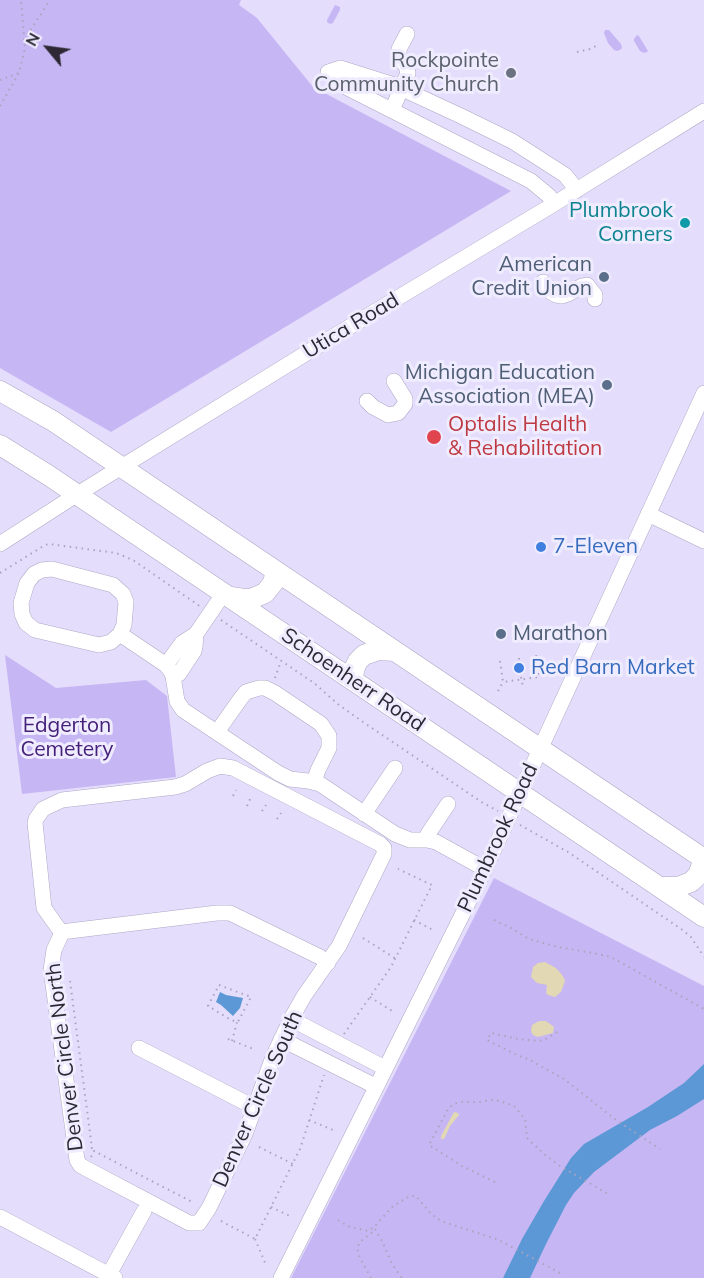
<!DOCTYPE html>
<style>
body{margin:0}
#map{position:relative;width:704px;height:1278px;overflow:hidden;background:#e4ddfc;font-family:Mulish,sans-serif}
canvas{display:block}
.north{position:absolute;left:18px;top:18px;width:60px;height:60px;-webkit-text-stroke:4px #f0ecff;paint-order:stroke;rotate:299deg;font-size:16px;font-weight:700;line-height:24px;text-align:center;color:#2c2934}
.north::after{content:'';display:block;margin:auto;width:21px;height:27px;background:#2c2934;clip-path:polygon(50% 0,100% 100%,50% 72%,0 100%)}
</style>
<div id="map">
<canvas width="704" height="1278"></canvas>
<div class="north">N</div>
</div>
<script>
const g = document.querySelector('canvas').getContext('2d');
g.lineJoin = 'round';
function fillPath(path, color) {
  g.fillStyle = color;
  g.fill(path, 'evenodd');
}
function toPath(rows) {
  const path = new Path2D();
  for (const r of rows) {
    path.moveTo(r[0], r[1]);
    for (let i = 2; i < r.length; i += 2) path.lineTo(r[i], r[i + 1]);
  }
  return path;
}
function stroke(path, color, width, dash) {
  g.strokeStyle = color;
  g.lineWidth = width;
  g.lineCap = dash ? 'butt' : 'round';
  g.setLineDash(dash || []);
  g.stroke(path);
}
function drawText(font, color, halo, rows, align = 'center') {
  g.font = font + ' Mulish,sans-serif';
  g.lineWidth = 6;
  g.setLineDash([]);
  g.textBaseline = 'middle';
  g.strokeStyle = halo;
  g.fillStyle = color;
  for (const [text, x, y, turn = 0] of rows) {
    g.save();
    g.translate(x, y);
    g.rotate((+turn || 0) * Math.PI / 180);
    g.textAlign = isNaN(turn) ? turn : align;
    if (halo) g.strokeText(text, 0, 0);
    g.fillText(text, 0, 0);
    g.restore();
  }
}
fillPath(toPath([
 [0,0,241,0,239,5,257,18,313,87,511,191,111,432,0,368],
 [335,5,340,7,340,10,333,23,330,24,327,22,327,20],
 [605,30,609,30,621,44,622,48,620,50,617,51,614,50,608,43,604,33],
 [637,35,639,36,648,51,647,52,644,53,640,51,634,41,634,39],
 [5,655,56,688,146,680,167,696,176,777,22,794],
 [494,878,704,986,704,1278,291,1278]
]), '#c7b6f4');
fillPath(toPath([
 [545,962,556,968,563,976,565,981,561,992,555,997,548,995,546,993,547,985,537,983,531,977,533,967,538,963],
 [539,1021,546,1021,554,1027,553,1033,538,1037,533,1035,531,1031,532,1025],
 [454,1112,458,1113,459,1115,450,1126,445,1137,444,1139,441,1139,441,1136]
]), '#e2d8b3');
fillPath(toPath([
 [220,992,226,995,243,998,240,1008,233,1016,221,1005,216,1002],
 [704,1064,704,1099,677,1116,650,1130,594,1172,574,1193,566,1205,546,1244,530,1278,503,1278,522,1239,544,1201,571,1158,584,1144,648,1107,684,1083]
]), '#5d98d6');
const minor = toPath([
 [392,110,408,73,406,66,399,57,399,49,407,34],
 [554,204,549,196,531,181,340,84,328,72,340,68,394,85,461,116,512,141,565,175,577,190],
 [543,282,551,292,556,295,562,296,568,294,582,286,587,285,595,295,595,299],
 [367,401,373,407,388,415,398,413,405,404,405,399,394,381],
 [648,514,704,541],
 [0,544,76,495,326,341,554,204,704,111],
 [120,634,124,625,126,602,123,594,113,585,52,569,42,570,34,574,27,583,21,603,22,614,26,623,35,630,99,645,111,642,120,634,166,665,170,670,173,676,177,701,183,710,278,773,290,779,308,781,320,784,395,834,410,840,427,840,436,842,485,869],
 [166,665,182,643,196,634,224,593],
 [173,676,179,674,194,651,195,647,196,634],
 [217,732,241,698,246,692,259,688,265,688,275,693,321,724,329,736,329,748,318,770,314,782],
 [220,766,233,768,380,844,384,848,384,854,339,946,304,996,291,1019,273,1057,245,1134,209,1208,199,1223,189,1223,176,1216,85,1168,80,1165,77,1160,51,970,54,950,60,937,61,932,44,908,35,823,36,819,43,809,62,800,175,787,185,784,207,771,220,766],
 [364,814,395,768],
 [427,840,428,834,448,804],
 [61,932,217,913,230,913,320,957,328,963],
 [291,1019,385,1068],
 [281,1039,375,1086],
 [139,1048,244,1102,256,1106],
 [0,1217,115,1278],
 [107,1278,144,1211],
 [281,1278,485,869,704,393]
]);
const major = toPath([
 [0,391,53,421,704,859],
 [0,445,48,475,704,917],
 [231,597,244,599,251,599,265,593,273,583,276,571],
 [352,680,355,667,358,661,364,655,378,650,395,651],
 [660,887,678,887,691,882,698,875,704,859]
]);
stroke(minor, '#aea7c5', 16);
stroke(major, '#aea7c5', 21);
stroke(toPath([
 [24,40,50,0],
 [577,52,590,49,598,45],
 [0,80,19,73],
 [0,106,19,73,25,48,21,0],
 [0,573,45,545,49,544,116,553,133,560,201,607],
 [221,620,314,683,339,705,363,722,483,803,498,811],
 [519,658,519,660],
 [500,661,503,682,539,677,536,655],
 [521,677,523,687],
 [275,678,281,661],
 [498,691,503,682],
 [233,796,236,790],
 [247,806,251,797],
 [262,811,266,805],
 [277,819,281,813],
 [520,825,568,852,684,931,691,937,704,957],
 [414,920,433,930],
 [494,920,511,928,529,939,558,947,593,953,611,957,704,1009],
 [363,938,396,959],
 [70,981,92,1148,89,1148],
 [219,985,251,997,239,1020,237,1022,231,1020,208,1006,219,985],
 [370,997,392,1011],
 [557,1032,544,1040,539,1041,518,1039,491,1033,487,1040,519,1056,528,1059,564,1079,616,1120,660,1149],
 [344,1034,391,967,432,885,398,869],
 [228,1039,256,1050],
 [232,1041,237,1022],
 [309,1120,333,1130],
 [259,1147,293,1164],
 [91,1157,94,1151,194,1203],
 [495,1182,462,1166,429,1145,447,1111,453,1104,461,1102,480,1102,490,1100,500,1101,514,1106,525,1119,527,1138,544,1154,560,1166,608,1194],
 [271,1207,290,1216],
 [338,1220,350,1227,368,1231,374,1227,393,1206,410,1196,416,1196,431,1214,441,1221,499,1240,560,1273],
 [221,1221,255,1239,300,1149,324,1075],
 [375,1229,383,1243,392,1264,402,1278],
 [255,1239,266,1265],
 [371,1278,360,1258,357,1248,360,1242,375,1230]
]), '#aaa4bd', 2, [1.5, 4.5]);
stroke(minor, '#fff', 15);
stroke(major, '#fff', 20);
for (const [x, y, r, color] of [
 [511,73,6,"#6b7280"],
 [685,223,6,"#0f9aa8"],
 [604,277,6,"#5c6f8a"],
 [607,385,6,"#5c6f8a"],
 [434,437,8,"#e0444e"],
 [541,547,6,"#3f7fe0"],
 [501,634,6,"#5c6f8a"],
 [519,668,6,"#3f7fe0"]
]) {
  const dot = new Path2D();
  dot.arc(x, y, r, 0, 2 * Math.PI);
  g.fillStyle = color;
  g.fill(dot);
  stroke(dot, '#f0ecff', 2);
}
drawText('21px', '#5b616d', '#f0ecff', [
 ["Rockpointe",499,61],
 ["Community Church",499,85]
], 'right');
drawText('21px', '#0d838f', '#f0ecff', [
 ["Plumbrook",673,211],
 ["Corners",673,235]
], 'right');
drawText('21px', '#4e5e75', '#f0ecff', [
 ["American",592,265],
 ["Credit Union",592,289],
 ["Michigan Education",595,373],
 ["Association (MEA)",595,397],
 ["Marathon",513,634,"left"]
], 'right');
drawText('21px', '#2c2934', '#f0ecff', [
 ["Utica Road",351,326,-31],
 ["Schoenherr Road",353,680,34],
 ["Plumbrook Road",498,838,-65],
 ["Denver Circle North",65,1057,-97],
 ["Denver Circle South",258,1099,-66]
]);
drawText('21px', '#be3a42', '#f0ecff', [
 ["Optalis Health",448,425],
 ["& Rehabilitation",448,449]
], 'left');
drawText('21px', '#366cbe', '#f0ecff', [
 ["7-Eleven",553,547],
 ["Red Barn Market",531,668]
], 'left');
drawText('21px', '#452179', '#f0ecff', [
 ["Edgerton",67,726],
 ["Cemetery",67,750]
]);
</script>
